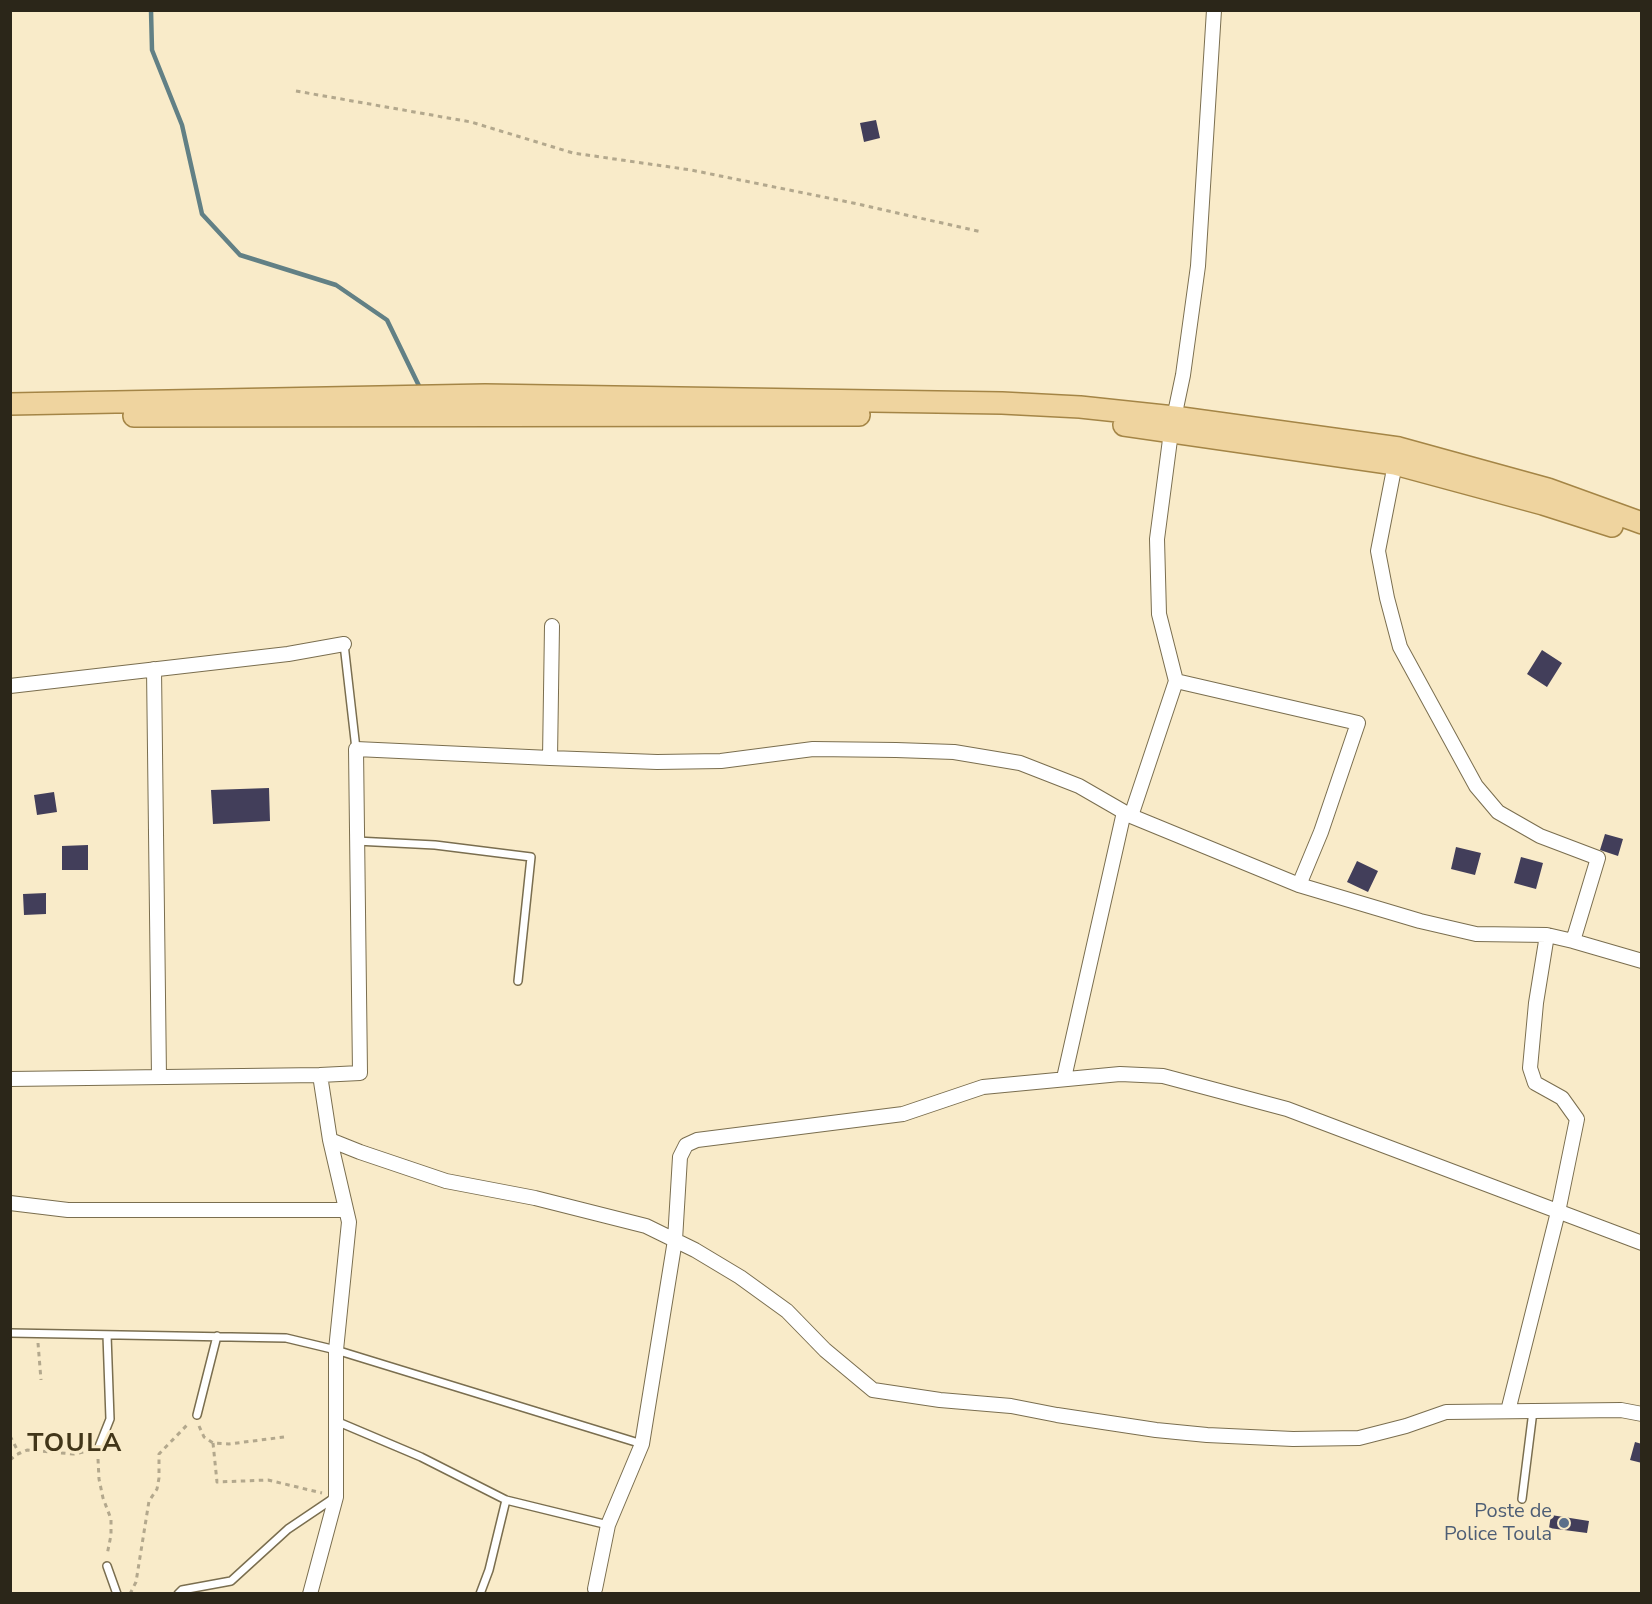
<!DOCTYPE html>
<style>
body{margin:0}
#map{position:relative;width:1652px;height:1604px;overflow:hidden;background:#f9ebc9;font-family:"Nunito Sans",sans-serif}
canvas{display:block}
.frame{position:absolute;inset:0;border:12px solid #2b2619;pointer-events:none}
</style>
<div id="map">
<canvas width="1652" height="1604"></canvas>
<div class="frame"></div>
</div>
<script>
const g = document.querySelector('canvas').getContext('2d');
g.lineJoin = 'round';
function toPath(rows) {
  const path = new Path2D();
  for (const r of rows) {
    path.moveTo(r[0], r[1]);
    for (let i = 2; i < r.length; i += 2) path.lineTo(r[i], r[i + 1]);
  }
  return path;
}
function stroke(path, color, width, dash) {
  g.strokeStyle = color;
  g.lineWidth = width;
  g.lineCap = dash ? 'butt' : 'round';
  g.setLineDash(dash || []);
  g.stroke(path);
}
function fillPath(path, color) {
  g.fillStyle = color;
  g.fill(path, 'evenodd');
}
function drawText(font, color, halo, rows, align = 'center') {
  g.font = font + ' "Nunito Sans",sans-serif';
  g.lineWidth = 6;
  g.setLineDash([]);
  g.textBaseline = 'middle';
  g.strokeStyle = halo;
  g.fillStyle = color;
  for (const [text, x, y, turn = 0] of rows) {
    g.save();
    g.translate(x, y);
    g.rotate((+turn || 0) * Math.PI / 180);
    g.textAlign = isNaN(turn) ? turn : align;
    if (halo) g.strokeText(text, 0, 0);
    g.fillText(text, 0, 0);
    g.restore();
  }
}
stroke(toPath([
 [151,10,152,50,182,125,202,214,240,255,336,285,387,320,421,390]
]), '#628085', 4.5);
fillPath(toPath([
 [876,120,880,138,864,142,860,123],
 [1542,650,1562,663,1547,687,1527,674],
 [269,788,270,821,213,824,211,790],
 [54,792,57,812,37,815,34,795],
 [1605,834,1623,839,1618,856,1600,850],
 [88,845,88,870,62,870,62,846],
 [1456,847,1481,853,1475,875,1451,869],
 [1521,857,1543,863,1536,889,1514,883],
 [1357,861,1378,871,1368,892,1347,882],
 [46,893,46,914,24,915,23,894],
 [1635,1442,1642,1444,1642,1463,1630,1460],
 [1551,1515,1589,1521,1587,1533,1549,1528]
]), '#423e5a');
const lane = toPath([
 [344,644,356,749],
 [356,841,435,845,531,857,518,981],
 [10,1333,286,1338,336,1350,642,1444],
 [197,1415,217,1336],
 [336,1421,421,1457,506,1500,608,1525],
 [98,1449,110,1419,107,1335],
 [1522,1499,1533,1411],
 [107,1566,117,1594],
 [178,1594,182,1590,231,1581,288,1529,334,1498],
 [480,1594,489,1570,506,1500]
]);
const street = toPath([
 [1214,10,1198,266,1183,375,1171,432,1157,539,1159,614,1176,681,1358,723,1321,832,1299,885,1420,921,1476,934,1547,935],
 [1395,464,1378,551,1387,598,1400,647,1476,786,1498,812,1540,836,1598,858,1573,941,1547,935,1536,1003,1530,1068,1535,1083,1562,1098,1577,1119,1558,1212,1508,1411],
 [552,626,550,758,657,762,721,761,813,749,896,750,954,752,1020,763,1079,786,1131,816,1299,885],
 [154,669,159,1077],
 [10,686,288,654,344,644],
 [1131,816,1176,681],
 [1573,941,1642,961],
 [320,1075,360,1073,356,749,550,758],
 [1064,1078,1124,812],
 [10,1079,320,1075,330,1140,360,1152,446,1181,535,1198,646,1226,695,1250,740,1277,787,1311,825,1350,873,1390,940,1400,1011,1406,1057,1415,1156,1430,1207,1435,1293,1439,1359,1438,1406,1426,1446,1412,1621,1410,1642,1414],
 [10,1203,68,1210,346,1210],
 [595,1589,608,1525,642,1444,675,1240,680,1157,686,1145,697,1140,903,1114,983,1087,1120,1074,1163,1076,1287,1109,1642,1243],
 [310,1594,336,1497,336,1350,349,1222,330,1140]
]);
const primary = toPath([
 [10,404,485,395,1002,403,1080,407,1174,417,1399,448,1548,489,1642,523],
 [134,416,859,415],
 [1124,425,1395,464,1543,504,1612,526]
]);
stroke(lane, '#7a6e4f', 10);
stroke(street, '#7a6e4f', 16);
stroke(primary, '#a48546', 24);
stroke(toPath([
 [296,91,471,122,573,153,691,170,853,203,982,232],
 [38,1343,41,1380],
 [199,1426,204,1437,213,1443,229,1444,284,1437],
 [10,1436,19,1453],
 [213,1443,217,1482,268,1480,322,1493],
 [98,1459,99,1479,103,1498,111,1519,111,1535,107,1555],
 [10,1460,16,1455,27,1450,74,1454,89,1451],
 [130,1594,136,1582,149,1501,157,1489,159,1478,159,1454,189,1423]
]), '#b3a88d', 3, [4.5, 4.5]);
stroke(lane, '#fff', 7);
stroke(street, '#fff', 14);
stroke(primary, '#efd49f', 21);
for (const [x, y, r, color] of [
 [1564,1523,6,"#5c6f8a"]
]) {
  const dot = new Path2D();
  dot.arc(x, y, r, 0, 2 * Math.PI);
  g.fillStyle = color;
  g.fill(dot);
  stroke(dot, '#f9ebc9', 2);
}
drawText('20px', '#4e5e75', '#f9ebc9', [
 ["Poste de",1552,1512],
 ["Police Toula",1552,1535]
], 'right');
g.letterSpacing = '1.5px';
drawText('bold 26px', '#423619', '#f9ebc9', [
 ["TOULA",75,1445]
]);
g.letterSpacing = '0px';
</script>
